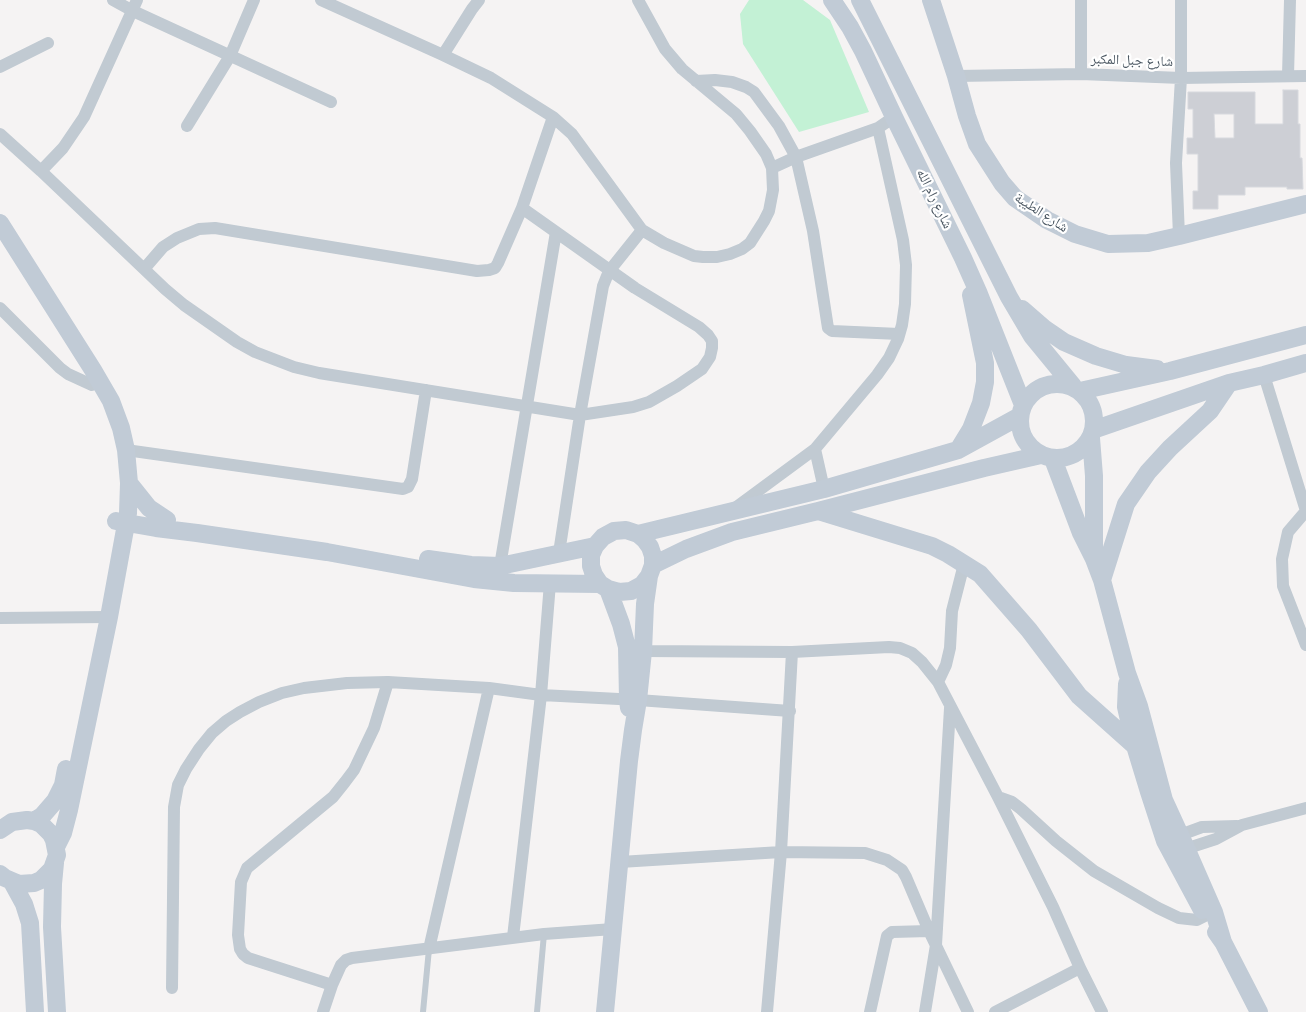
<!DOCTYPE html>
<meta charset="utf-8">
<style>
body{margin:0}
canvas{display:block;background:#f5f3f3}
</style>
<canvas width="1306" height="1012"></canvas>
<script>
const g = document.querySelector('canvas').getContext('2d');
g.lineJoin = 'round';
function fillPath(path, color) {
  g.fillStyle = color;
  g.fill(path, 'evenodd');
}
function toPath(rows) {
  const path = new Path2D();
  for (const r of rows) {
    if (r.length === 3) {
      path.moveTo(r[0] + r[2], r[1]);
      path.arc(r[0], r[1], r[2], 0, 2 * Math.PI);
      continue;
    }
    path.moveTo(r[0], r[1]);
    for (let i = 2; i < r.length; i += 2) path.lineTo(r[i], r[i + 1]);
  }
  return path;
}
function stroke(path, color, width, dash) {
  g.strokeStyle = color;
  g.lineWidth = width;
  g.lineCap = dash ? 'butt' : 'round';
  g.setLineDash(dash || []);
  g.stroke(path);
}
function drawText(font, color, halo, rows, align = 'center') {
  g.font = font + ' Signika,"Noto Naskh Arabic",sans-serif';
  g.lineWidth = 4.5;
  g.setLineDash([]);
  g.textBaseline = 'middle';
  g.strokeStyle = halo;
  g.fillStyle = color;
  for (const [text, x, y, turn = 0] of rows) {
    g.save();
    g.translate(x, y);
    g.rotate((+turn || 0) * Math.PI / 180);
    g.textAlign = isNaN(turn) ? turn : align;
    if (halo) g.strokeText(text, 0, 0);
    g.fillText(text, 0, 0);
    g.restore();
  }
}
fillPath(toPath([
 [749,0,803,0,830,20,869,112,799,132,743,44,740,14]
]), '#c3f1d5');
const building = toPath([
 [1283,90,1298,90,1298,124,1300,124,1300,158,1302,158,1303,189,1287,189,1287,187,1245,187,1245,195,1218,195,1218,209,1193,209,1193,191,1198,191,1198,154,1187,154,1187,138,1193,138,1193,109,1188,109,1188,92,1255,92,1255,124,1283,124,1283,90],
 [1214,114,1234,114,1234,138,1215,138,1214,114]
]);
fillPath(building, '#cdcfd5');
stroke(building, '#d7d9de', 1);
stroke(toPath([
 [423,1012,429,949],
 [537,1012,544,934]
]), '#c1cad2', 6);
stroke(toPath([
 [113,0,133,11,331,102],
 [321,0,443,55,491,78,553,117,572,134,642,230,664,243,694,256,703,257,717,257,730,254,742,249,750,243,764,221,769,211,773,190,772,168,766,154,750,131,736,114,682,69,665,49,638,0],
 [443,55,472,9,479,0],
 [0,67,48,43],
 [1081,74,1081,0],
 [956,76,1081,74,1181,78,1306,76],
 [1288,76,1290,0],
 [696,81,715,80,732,82,746,87,754,92,779,126,796,157,813,231,828,328,832,331,899,334],
 [187,126,230,56,254,0],
 [0,134,41,171,165,289,184,305,237,342,255,352,294,367,319,373,580,415,633,407,649,402,677,386,702,369,710,357,712,348,712,341,708,335,699,327,635,288,522,208],
 [772,168,796,157,878,128,894,117],
 [41,171,63,148,84,117,137,0],
 [1179,236,1176,163,1181,78,1181,0],
 [144,269,163,247,177,238,199,229,215,228,477,271,489,270,495,268,498,263,522,208,553,117],
 [0,308,60,368,68,374,92,385],
 [1264,375,1306,511,1288,532,1282,559,1283,586,1306,645],
 [815,449,824,489],
 [126,450,403,489,408,487,412,479,426,390],
 [735,508,815,449,877,375,889,358,898,339,902,325,905,304,906,265,903,240,878,128],
 [559,553,580,415,603,286,607,276,610,270,642,230],
 [499,572,556,232],
 [0,618,109,617],
 [637,649,643,651,792,652,889,647,900,648,912,653,922,662,938,682,998,797,1053,907,1080,968,1102,1012],
 [938,682,946,665,950,648,952,611,964,564],
 [998,797,1012,802,1021,809,1056,841,1094,871,1158,908,1179,918,1197,920,1205,916],
 [1172,838,1202,827,1237,826],
 [1179,851,1216,839,1242,825,1306,808],
 [620,862,781,852,865,853,887,860,902,870,906,877,929,931,968,1012],
 [513,937,541,695,550,583],
 [429,949,489,688],
 [332,985,248,958,243,954,240,949,238,935,241,882,247,868,333,797,345,782,354,770,374,728,388,682],
 [172,988,174,807,178,785,186,769,199,749,212,733,226,721,240,712,259,702,282,693,304,688,347,683,388,682,489,688,541,695,638,700,790,711],
 [323,1012,332,985,341,965,346,960,352,958,544,934,613,929],
 [767,1012,781,852,792,652],
 [870,1012,887,936,892,932,929,931],
 [925,1012,936,945,950,708],
 [995,1012,1080,968]
]), '#c1cad2', 12);
stroke(toPath([
 [832,0,850,27,863,51,894,117,963,258,979,294,1023,405],
 [860,0,1009,297,1032,336,1073,386],
 [931,0,956,76,967,116,977,144,1002,183,1015,198,1047,220,1075,234,1108,244,1148,243,1179,236,1306,204],
 [0,223,93,370,111,401,121,428,126,450,129,483,128,513,109,617,69,810,63,833,56,847],
 [1022,309,1045,329,1064,342,1096,356,1126,365,1157,369],
 [1057,421,37],
 [1080,391,1170,371,1306,335],
 [1093,430,1229,383,1264,375,1306,363],
 [1091,438,1094,476,1094,556],
 [960,447,971,429,981,403,985,382,985,363,971,295],
 [1053,459,1081,533,1094,559,1102,580,1127,673,1139,706,1164,800,1186,848,1214,912,1223,942],
 [129,483,149,508,167,520],
 [818,511,932,546,948,554,980,574,1029,630,1079,696,1135,746],
 [116,521,156,528,197,533,327,552,474,579,514,583,600,584],
 [638,534,645,540,650,547,653,556,653,565,649,576,642,585,631,591,619,592,608,589,600,584,594,575,591,566,591,555,595,546,603,537,614,531,626,530,638,534,824,489,958,450,1020,416],
 [428,559,471,565,500,566,595,546],
 [653,565,686,549,732,532,818,511,984,468,1041,455],
 [1102,580,1126,504,1148,472,1170,448,1210,411,1229,383],
 [608,589,621,624,627,647,628,700,629,708],
 [1127,684,1126,707,1135,746,1149,792,1165,841,1202,910],
 [34,821,42,816,55,801,63,785,66,769],
 [0,830,12,822,27,820,34,821,41,824,51,834,54,840,57,855,52,869,41,880,34,883,19,884,5,878,0,874],
 [55,863,53,884,52,927,57,1012],
 [12,882,24,904,30,923,35,1012],
 [1216,932,1223,942,1259,1012],
 [605,1012,629,761,633,730,638,700,643,651,645,604,649,576]
]), '#c1cbd6', 18);
drawText('14px', '#4a5661', '#fff', [
 ["شارع جبل المكبر",1132,61,2],
 ["شارع رام الله",934,199,64],
 ["شارع الطيبة",1041,213,33]
]);
</script>
